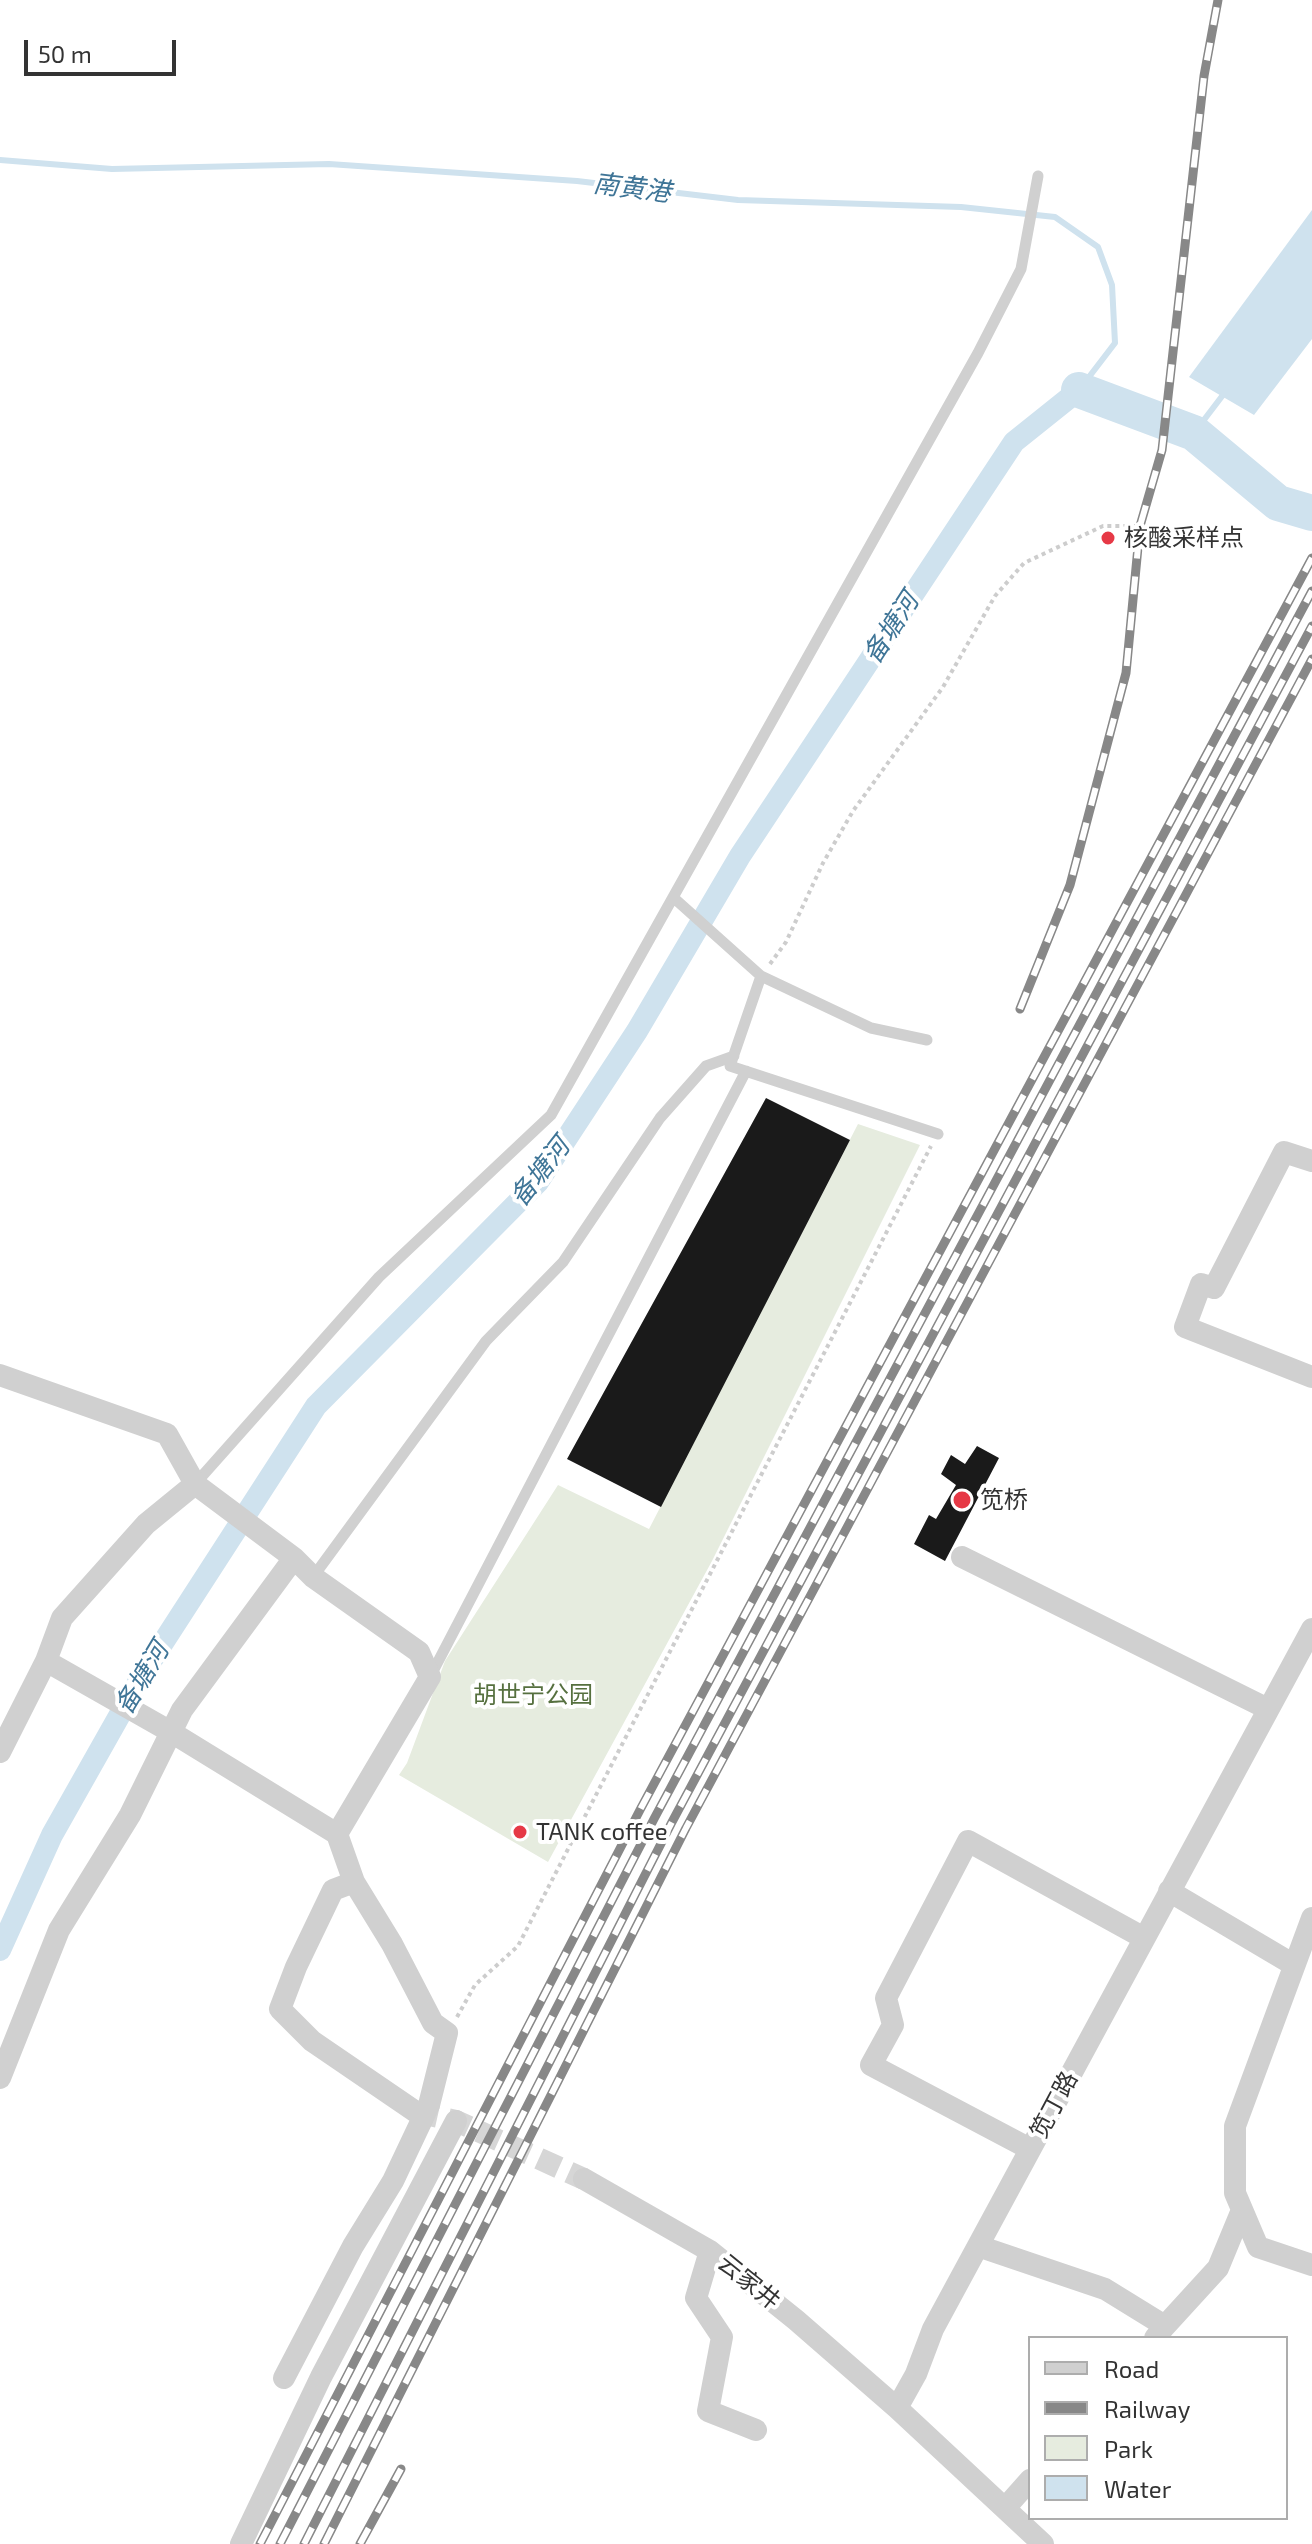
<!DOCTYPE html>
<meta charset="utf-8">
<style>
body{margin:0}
#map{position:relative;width:1312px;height:2544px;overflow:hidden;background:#fff;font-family:"Exo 2",sans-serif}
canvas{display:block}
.legend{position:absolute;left:1028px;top:2336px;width:260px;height:184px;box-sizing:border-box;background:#fff;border:2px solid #adadad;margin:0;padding:10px 14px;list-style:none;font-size:24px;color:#333}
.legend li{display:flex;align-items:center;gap:16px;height:40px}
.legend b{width:40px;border:2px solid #adadad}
.scale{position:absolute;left:24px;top:40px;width:152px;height:36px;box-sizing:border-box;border:4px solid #333;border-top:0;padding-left:10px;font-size:24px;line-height:28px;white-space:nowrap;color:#333;-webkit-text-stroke:6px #fff;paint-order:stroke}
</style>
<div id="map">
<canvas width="1312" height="2544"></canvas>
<ul class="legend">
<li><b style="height:10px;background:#d0d0d0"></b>Road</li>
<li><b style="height:10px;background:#888"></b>Railway</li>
<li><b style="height:22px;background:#e6ecdf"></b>Park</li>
<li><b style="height:22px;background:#cfe2ee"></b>Water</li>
</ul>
<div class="scale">50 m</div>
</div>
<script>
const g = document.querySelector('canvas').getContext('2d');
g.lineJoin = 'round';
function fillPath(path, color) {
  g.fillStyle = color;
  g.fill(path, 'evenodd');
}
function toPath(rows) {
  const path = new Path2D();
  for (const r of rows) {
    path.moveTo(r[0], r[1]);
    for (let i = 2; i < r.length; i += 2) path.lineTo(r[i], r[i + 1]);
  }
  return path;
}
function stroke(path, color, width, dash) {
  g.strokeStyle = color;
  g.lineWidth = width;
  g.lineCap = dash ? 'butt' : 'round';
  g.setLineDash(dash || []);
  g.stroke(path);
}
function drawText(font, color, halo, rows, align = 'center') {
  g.font = font + ' "Exo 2","Noto Sans SC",sans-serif';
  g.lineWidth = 8;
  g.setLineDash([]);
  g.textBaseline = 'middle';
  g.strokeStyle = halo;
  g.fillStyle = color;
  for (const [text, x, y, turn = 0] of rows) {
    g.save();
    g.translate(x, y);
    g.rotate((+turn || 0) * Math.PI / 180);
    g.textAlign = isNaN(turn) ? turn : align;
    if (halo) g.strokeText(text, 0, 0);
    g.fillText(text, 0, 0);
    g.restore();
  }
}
fillPath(toPath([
 [858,1124,920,1145,712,1561,548,1862,399,1775,407,1763,445,1661,558,1485,649,1529]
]), '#e6ecdf');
fillPath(toPath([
 [1312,210,1312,339,1254,415,1189,377]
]), '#cfe2ee');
stroke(toPath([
 [0,160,112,169,329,164,577,181,738,200,961,207,1055,217,1098,247,1112,285,1115,343,1079,390],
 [1194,433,1226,391]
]), '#cfe2ee', 6);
stroke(toPath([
 [0,1950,52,1835,144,1672,316,1406,538,1182,637,1031,740,856,1014,442,1079,390]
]), '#cfe2ee', 22);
stroke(toPath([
 [1079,390,1194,433,1278,503,1312,513]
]), '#cfe2ee', 36);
fillPath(toPath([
 [766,1098,850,1140,661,1507,567,1459],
 [977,1446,999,1458,945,1561,914,1544,929,1515,936,1519,956,1485,941,1474,951,1455,965,1464]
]), '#1a1a1a');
stroke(toPath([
 [416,2112,456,2121,584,2179]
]), '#d6d6d6', 22, [22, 11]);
stroke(toPath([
 [770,964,786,942,823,863,853,811,943,687,995,596,1024,563,1103,526,1140,526],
 [457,2017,475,1985,518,1946,931,1146]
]), '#cdcdcd', 4, [4, 4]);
stroke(toPath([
 [675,899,761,976,871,1028,927,1040],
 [761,976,730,1066,938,1134],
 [195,1484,379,1277,551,1115,978,353,1021,269,1038,176],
 [313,1577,486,1341,563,1262,660,1118,706,1066,734,1056],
 [430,1677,746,1071]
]), '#d0d0d0', 11);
stroke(toPath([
 [1312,1161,1284,1152,1214,1288,1201,1284,1185,1327,1312,1377],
 [0,1375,167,1434,195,1484,294,1558,313,1577,419,1652,430,1677,337,1834],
 [962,1557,1268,1709],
 [46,1661,171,1732,337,1834,354,1882,392,1944,433,2023,447,2033,429,2105,393,2181,353,2246,284,2378],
 [0,1752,46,1661,62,1618,146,1524,195,1484],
 [354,1882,333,1890,296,1967,280,2009,312,2041,416,2112],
 [1169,1891,1294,1965],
 [1312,1918,1235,2126,1235,2193,1258,2247,1312,2265],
 [0,2078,59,1930,130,1815,182,1710,294,1558],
 [1030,2149,871,2065,893,2025,886,1998,968,1841,1144,1938],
 [584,2179,710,2251,796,2320,897,2408],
 [978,2246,1105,2289,1165,2326,1155,2338],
 [710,2251,696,2298,722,2337,708,2411,756,2430],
 [1165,2326,1218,2268,1242,2210],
 [1006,2507,1030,2480],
 [241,2544,321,2377,456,2121],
 [1043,2544,897,2408,916,2374,933,2329,1312,1629]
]), '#d0d0d0', 22);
const rail = toPath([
 [1020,1009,1070,885,1126,673,1140,526,1162,450,1204,76,1218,0],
 [260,2544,641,1808,1312,558],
 [280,2544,655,1817,1312,591],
 [304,2544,672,1822,1312,626],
 [324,2544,686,1828,1312,659],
 [360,2544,401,2469]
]);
stroke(rail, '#888', 9);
stroke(rail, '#fff', 6, [18]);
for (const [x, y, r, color] of [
 [1108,538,8,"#e63946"],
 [962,1500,10,"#e63946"],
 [520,1832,8,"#e63946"]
]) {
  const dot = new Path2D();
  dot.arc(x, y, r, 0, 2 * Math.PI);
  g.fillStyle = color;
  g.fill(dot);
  stroke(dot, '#fff', 3);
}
drawText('24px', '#333', '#fff', [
 ["核酸采样点",1124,538],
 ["笕桥",980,1500],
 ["TANK coffee",536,1832]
], 'left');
drawText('24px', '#56703f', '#fff', [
 ["胡世宁公园",533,1695]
]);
drawText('24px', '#333', '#fff', [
 ["笕丁路",1054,2105,-62],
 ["云家井",749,2282,39]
]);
drawText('italic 26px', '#3f7597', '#fff', [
 ["南黄港",632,188,7],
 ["备塘河",891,628,-57],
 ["备塘河",540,1172,-52],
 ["备塘河",142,1678,-59]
]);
</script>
